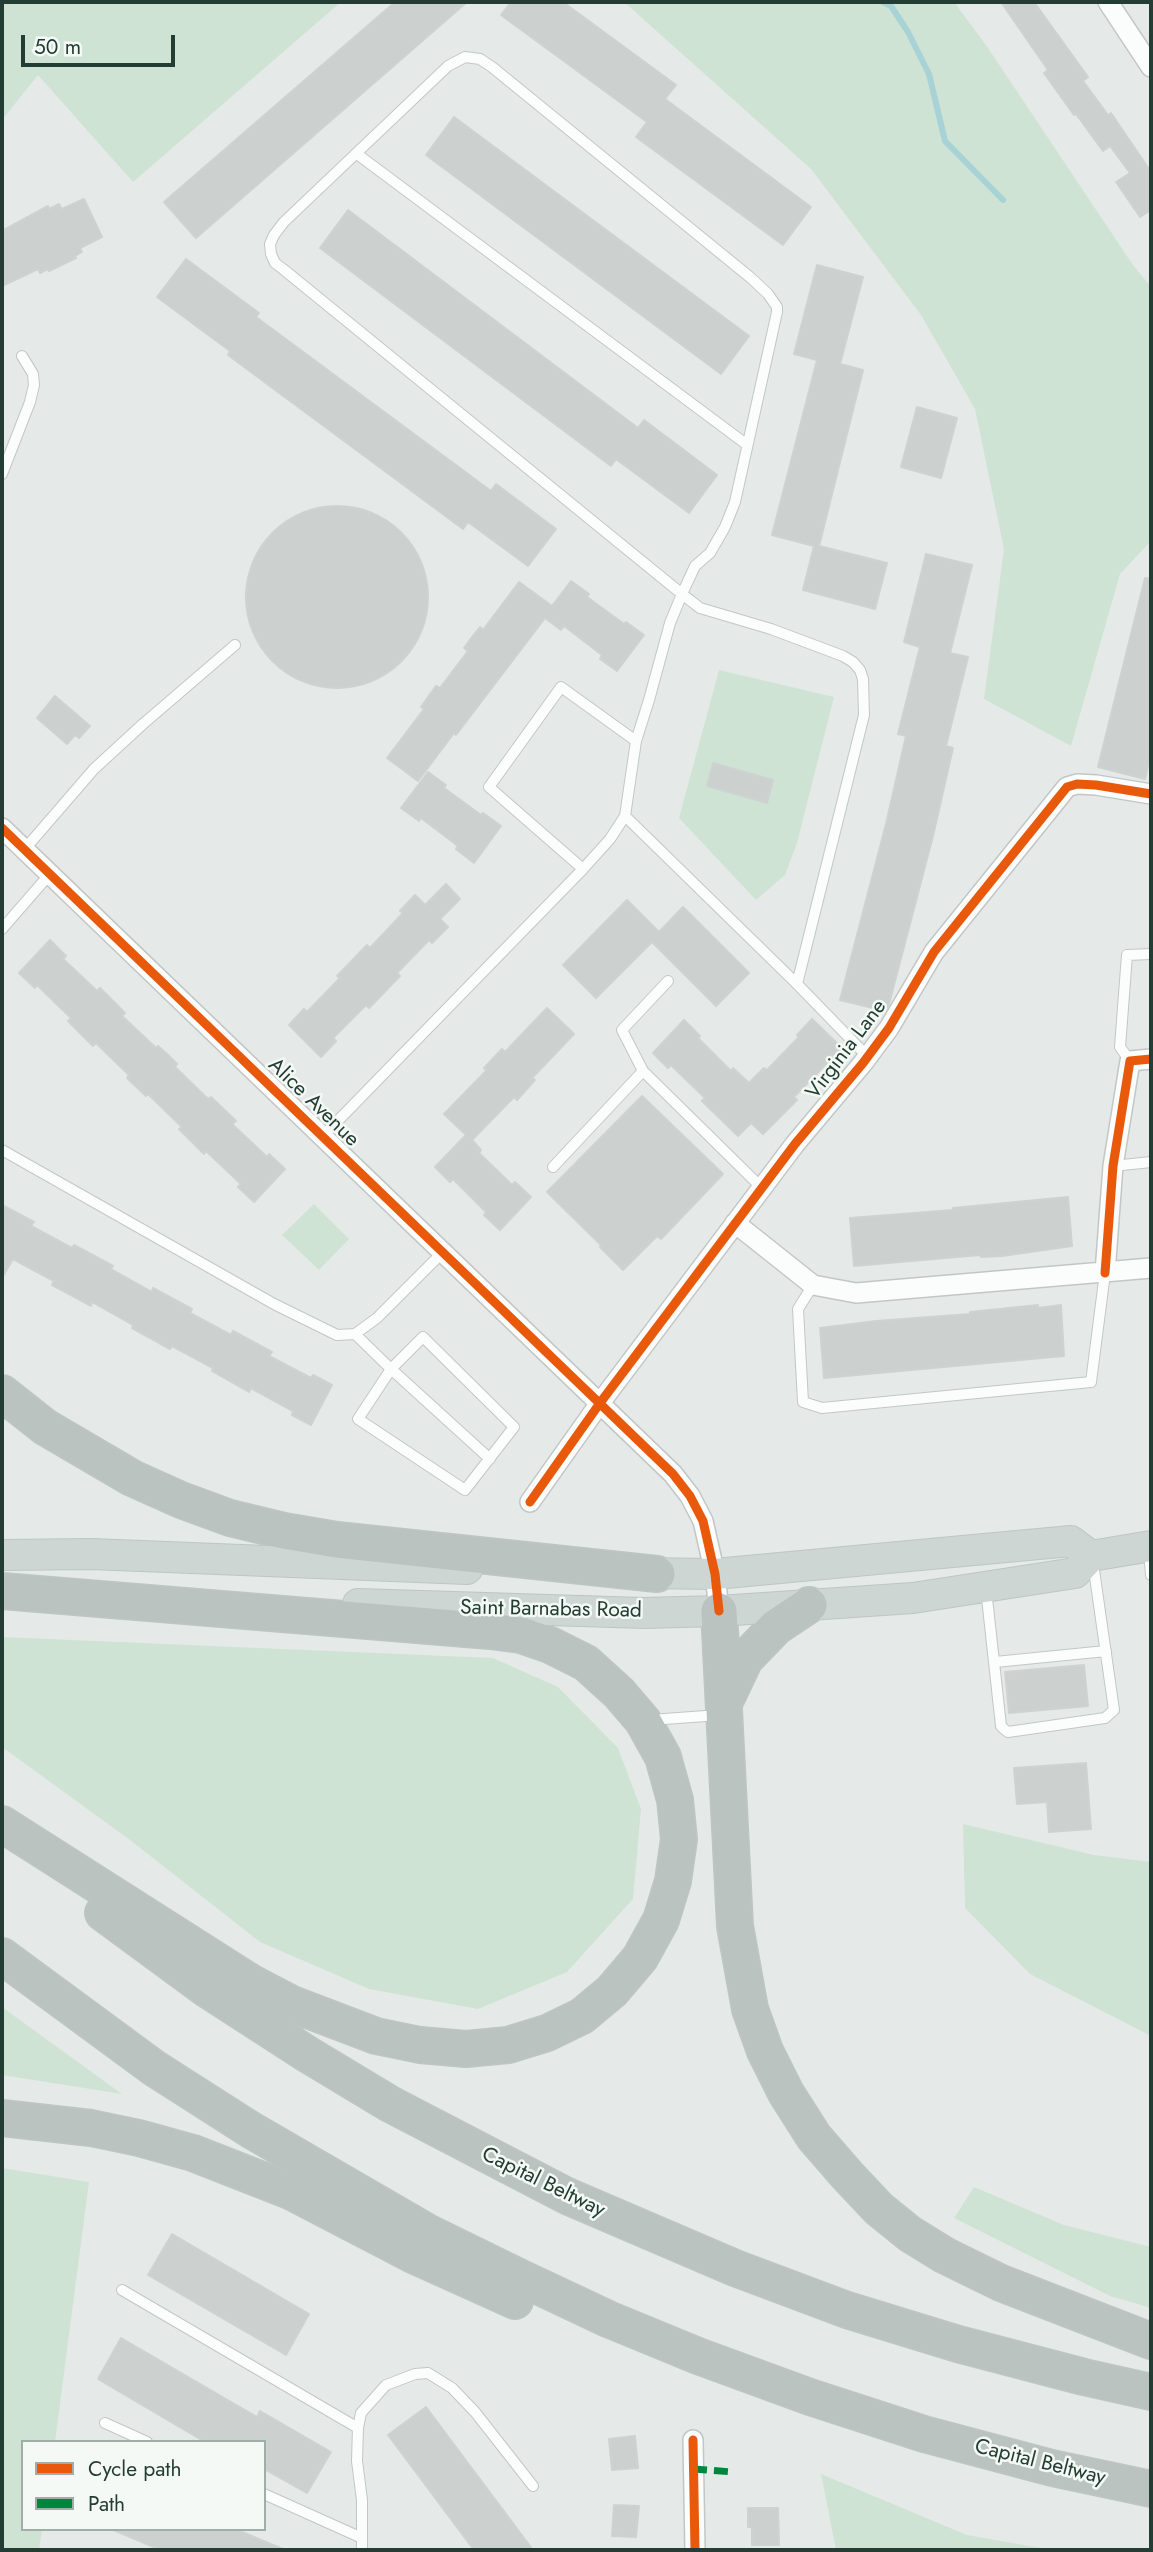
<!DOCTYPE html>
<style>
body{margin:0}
#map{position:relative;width:1153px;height:2552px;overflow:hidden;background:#e5eae8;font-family:Jost,sans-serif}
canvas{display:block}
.frame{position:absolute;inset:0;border:4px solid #233d35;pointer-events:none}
.legend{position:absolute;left:21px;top:2440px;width:245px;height:91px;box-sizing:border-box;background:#f4f9f6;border:2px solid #a0aea9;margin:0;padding:9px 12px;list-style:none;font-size:21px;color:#233d35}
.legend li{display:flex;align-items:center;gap:14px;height:35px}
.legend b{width:35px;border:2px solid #a0aea9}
.scale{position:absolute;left:21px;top:35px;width:154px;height:32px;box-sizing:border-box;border:4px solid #233d35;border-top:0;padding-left:9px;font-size:21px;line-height:24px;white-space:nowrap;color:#233d35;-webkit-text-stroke:5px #f4f9f6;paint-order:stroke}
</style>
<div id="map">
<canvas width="1153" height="2552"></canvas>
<div class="frame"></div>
<ul class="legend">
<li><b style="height:9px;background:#e8590c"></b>Cycle path</li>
<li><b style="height:9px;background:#00873e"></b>Path</li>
</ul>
<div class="scale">50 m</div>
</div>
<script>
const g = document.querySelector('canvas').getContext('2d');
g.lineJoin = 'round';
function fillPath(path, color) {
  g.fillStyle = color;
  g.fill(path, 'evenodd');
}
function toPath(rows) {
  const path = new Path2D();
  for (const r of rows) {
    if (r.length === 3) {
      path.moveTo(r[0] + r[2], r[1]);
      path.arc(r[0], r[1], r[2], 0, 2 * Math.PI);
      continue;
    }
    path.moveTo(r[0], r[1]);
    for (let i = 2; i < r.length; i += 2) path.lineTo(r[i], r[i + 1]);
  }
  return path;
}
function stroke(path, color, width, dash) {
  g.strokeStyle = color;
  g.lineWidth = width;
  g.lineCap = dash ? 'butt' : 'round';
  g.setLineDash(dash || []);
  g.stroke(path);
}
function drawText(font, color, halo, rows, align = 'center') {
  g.font = font + ' Jost,sans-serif';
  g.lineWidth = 5;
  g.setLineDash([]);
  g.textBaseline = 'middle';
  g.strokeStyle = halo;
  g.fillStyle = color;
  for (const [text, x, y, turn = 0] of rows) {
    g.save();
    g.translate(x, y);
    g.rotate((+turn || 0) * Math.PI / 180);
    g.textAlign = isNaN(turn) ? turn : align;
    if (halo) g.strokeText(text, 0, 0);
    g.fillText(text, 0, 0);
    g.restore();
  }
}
fillPath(toPath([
 [2,2,341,2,133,182,38,75,2,120],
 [624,2,954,2,988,48,1133,265,1151,287,1151,541,1120,574,1071,746,984,699,1004,549,975,409,921,315,811,169],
 [719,670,834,697,797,843,785,875,756,900,679,818],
 [314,1204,349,1239,319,1270,282,1235],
 [2,1637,493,1658,558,1687,618,1748,641,1809,633,1899,567,1972,478,2009,369,1989,260,1942,130,1840,2,1747],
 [963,1824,1094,1855,1151,1862,1151,2036,1030,1974,965,1908],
 [2,2007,122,2094,2,2075],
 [2,2168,89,2182,55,2442,23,2442,23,2529,42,2529,39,2550,2,2550],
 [974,2187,1064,2225,1151,2247,1151,2308,1110,2296,954,2218],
 [821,2474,967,2535,1052,2550,836,2550]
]), '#cfe3d4');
stroke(toPath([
 [883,2,891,6,908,32,929,74,945,141,1003,200]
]), '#a7d2d6', 6);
const building = toPath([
 [395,2,467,2,196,238,164,202,395,2],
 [511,2,563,2,676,85,665,99,811,207,783,245,636,137,647,122,501,15,511,2],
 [1001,2,1034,2,1088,77,1083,81,1108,115,1111,113,1151,172,1151,210,1140,217,1116,182,1130,173,1110,146,1103,151,1076,114,1074,115,1044,73,1048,70,1001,2],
 [454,117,749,336,721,374,426,155,454,117],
 [84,199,102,237,80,248,82,252,75,256,76,258,49,271,48,269,40,273,38,269,2,286,2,231,48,206,49,209,59,204,62,209,84,199],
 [348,210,638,428,644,420,717,475,689,513,616,459,611,466,320,248,348,210],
 [186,259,259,313,256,317,491,491,496,484,556,529,528,566,468,522,463,529,228,355,230,351,157,297,186,259],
 [817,265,863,277,840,364,863,370,819,546,887,563,875,609,803,590,814,546,772,535,817,360,794,354,817,265],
 [917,407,957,418,941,478,901,467,917,407],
 [337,597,91],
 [926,554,972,565,950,653,968,657,946,746,953,748,933,836,889,1004,885,1011,840,1000,886,824,906,736,898,734,920,647,904,642,926,554],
 [1145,578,1151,579,1151,753,1145,779,1098,767,1145,578],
 [571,581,589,594,587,597,624,624,626,622,644,635,617,671,600,659,602,655,564,626,561,630,545,618,456,735,454,733,418,781,387,758,424,709,421,707,428,697,436,686,440,688,468,651,464,648,472,637,480,627,483,630,519,582,552,606,571,581],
 [55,696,90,726,79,738,75,735,67,744,37,718,55,696],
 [713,763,773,780,767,803,707,786,713,763],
 [428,772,446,785,444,788,481,815,483,813,501,826,474,863,456,849,458,846,421,818,419,821,401,808,428,772],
 [446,884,460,899,440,919,448,927,432,943,429,940,397,973,400,976,369,1008,366,1005,333,1038,336,1041,321,1057,289,1025,304,1009,307,1012,340,978,337,976,367,945,370,948,403,913,400,911,415,895,425,905,446,884],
 [627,900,659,932,683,907,749,973,716,1006,652,942,596,998,563,965,627,900],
 [50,940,66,956,63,959,97,991,100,988,125,1013,122,1016,156,1048,158,1046,167,1054,177,1064,175,1067,208,1099,211,1097,236,1121,232,1124,267,1157,269,1154,285,1169,254,1202,238,1187,241,1184,206,1151,204,1154,179,1129,182,1127,148,1094,146,1096,127,1078,129,1075,96,1043,93,1046,68,1021,71,1018,37,985,35,988,19,973,50,940],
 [547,1008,574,1034,532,1078,535,1080,517,1100,514,1097,472,1140,481,1150,479,1153,512,1185,515,1182,531,1197,500,1230,484,1215,486,1212,453,1179,450,1182,435,1167,466,1135,444,1114,486,1071,484,1068,502,1049,505,1052,547,1008],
 [812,1019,845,1051,830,1066,827,1063,794,1097,797,1100,763,1134,751,1123,738,1136,702,1101,705,1098,671,1065,668,1068,653,1053,684,1020,700,1036,698,1038,731,1071,733,1068,749,1083,764,1068,767,1070,799,1037,797,1035,812,1019],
 [642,1096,723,1174,661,1239,657,1236,623,1270,600,1247,601,1245,547,1192,642,1096],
 [1068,1197,1072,1246,1002,1256,981,1257,980,1255,854,1266,850,1218,953,1210,953,1208,1068,1197],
 [2,1205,34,1222,31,1226,72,1248,74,1245,113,1266,111,1269,152,1292,153,1288,192,1309,190,1313,231,1335,233,1331,272,1352,269,1356,311,1378,313,1375,332,1385,311,1425,292,1415,293,1411,251,1388,249,1392,212,1371,213,1368,172,1346,170,1349,132,1328,133,1325,92,1302,91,1306,71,1295,52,1285,54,1281,13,1259,2,1278,2,1205],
 [1038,1305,1038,1308,1061,1305,1064,1356,824,1378,820,1328,876,1321,970,1314,970,1312,1038,1305],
 [1084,1665,1088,1706,1009,1713,1005,1672,1084,1665],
 [1086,1763,1091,1829,1049,1832,1047,1802,1017,1804,1014,1768,1086,1763],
 [172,2234,309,2314,286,2355,148,2275,172,2234],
 [121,2338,257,2417,260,2411,331,2452,307,2493,264,2469,264,2442,205,2442,98,2379,121,2338],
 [426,2407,533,2550,474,2550,388,2435,426,2407],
 [635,2436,638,2468,612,2470,609,2439,635,2436],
 [614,2505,639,2506,636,2537,612,2536,614,2505],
 [748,2508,778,2508,779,2545,752,2545,752,2527,748,2527,748,2508],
 [111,2529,235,2529,285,2550,161,2550,111,2529]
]);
fillPath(building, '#ccd1cf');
stroke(building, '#ced3d1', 2);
const service = toPath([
 [357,154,746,444],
 [2,474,30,402,34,385,33,374,22,356],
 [625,816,797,984],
 [24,850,94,769,143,724,235,645],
 [583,869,489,787,561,687,636,741],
 [2,929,49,875],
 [668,981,622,1030,643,1071,762,1188],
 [1130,1061,1120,1047,1127,955,1151,954],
 [323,1136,583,869,610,839,625,816,636,741,649,700,670,623,682,594,695,566,710,553,725,527,735,502,777,312,777,307,768,294,751,278,492,67,480,59,465,57,448,66,284,222,274,235,270,244,271,254,275,263,283,269,682,594,700,608,771,629,843,656,853,662,860,670,863,679,864,715,797,984,868,1057],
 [2,1150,274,1304,337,1335,355,1334,377,1318,442,1253],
 [1113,1166,1151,1162],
 [553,1167,643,1071],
 [813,1285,798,1309,803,1402,822,1408,1091,1382,1105,1273],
 [355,1334,391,1369,423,1337,514,1427,465,1490,358,1419,391,1369,490,1459],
 [1149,1550,1151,1575],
 [986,1589,1001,1726,1004,1729,1008,1732,1105,1718,1114,1710,1093,1563],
 [995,1662,1106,1651],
 [651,1720,719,1715],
 [122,2290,358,2428],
 [105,2423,147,2442],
 [264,2494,362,2538,362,2550],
 [362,2538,362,2500,357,2461,358,2428,361,2413,386,2385,415,2374,428,2373,452,2388,475,2412,533,2486]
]);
const minor = toPath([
 [1108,2,1151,67],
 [2,828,673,1474,690,1496,703,1521,715,1574,719,1611],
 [735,1223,813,1285,856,1293,1151,1268],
 [1105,1273,1113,1166,1130,1061,1151,1059],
 [530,1502,600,1403,795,1144,863,1063,889,1028,934,952,1067,787,1077,784,1096,785,1151,794],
 [693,2440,695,2550]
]);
const primary = toPath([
 [2,1555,91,1554,467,1569],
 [636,1573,715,1574,1071,1541,1091,1556],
 [358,1604,644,1613,719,1611,913,1598,1075,1573,1091,1556,1151,1546]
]);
const motorway = toPath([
 [2,1393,45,1427,132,1478,181,1500,230,1518,284,1531,337,1540,657,1574],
 [2,1591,490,1631,521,1635,550,1645,586,1663,619,1693,643,1721,663,1757,675,1800,679,1839,673,1881,661,1920,640,1958,612,1991,582,2016,547,2033,508,2045,466,2049,420,2045,376,2036,292,2004,250,1982,2,1824],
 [719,1611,735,1926,750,2009,765,2051,786,2093,814,2137,847,2175,879,2209,910,2234,944,2255,1001,2283,1151,2341],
 [725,1701,745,1659,776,1627,809,1605],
 [103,1913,205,1988,307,2054,390,2104,567,2196,735,2268,847,2310,958,2344,1084,2377,1151,2392],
 [2,1956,154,2068,251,2130,427,2232,521,2278,608,2319,698,2356,810,2397,924,2434,1052,2468,1151,2489],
 [2,2118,91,2128,139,2138,193,2153,290,2191,413,2255,515,2301]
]);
stroke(service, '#c2c7c5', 12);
stroke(minor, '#c2c7c5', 22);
stroke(primary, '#bdc6c3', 32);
stroke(motorway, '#bdc6c3', 38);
stroke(service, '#fbfcfc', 10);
stroke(minor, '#fbfcfc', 19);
stroke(primary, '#ced6d4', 30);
stroke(motorway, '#bac3c0', 35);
stroke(toPath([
 [693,2469,733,2472]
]), '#00873e', 7, [14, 7]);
stroke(toPath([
 [2,828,673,1474,690,1496,703,1521,715,1574,719,1611],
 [1105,1273,1113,1166,1130,1061,1151,1059],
 [530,1502,600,1403,795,1144,863,1063,889,1028,934,952,1067,787,1077,784,1096,785,1151,794],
 [693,2440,695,2550]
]), '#e8590c', 9);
drawText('21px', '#233d35', '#f4f9f6', [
 ["Virginia Lane",847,1050,-53],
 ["Alice Avenue",313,1103,44],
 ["Saint Barnabas Road",551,1610,1],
 ["Capital Beltway",543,2183,26],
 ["Capital Beltway",1040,2463,14]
]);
</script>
